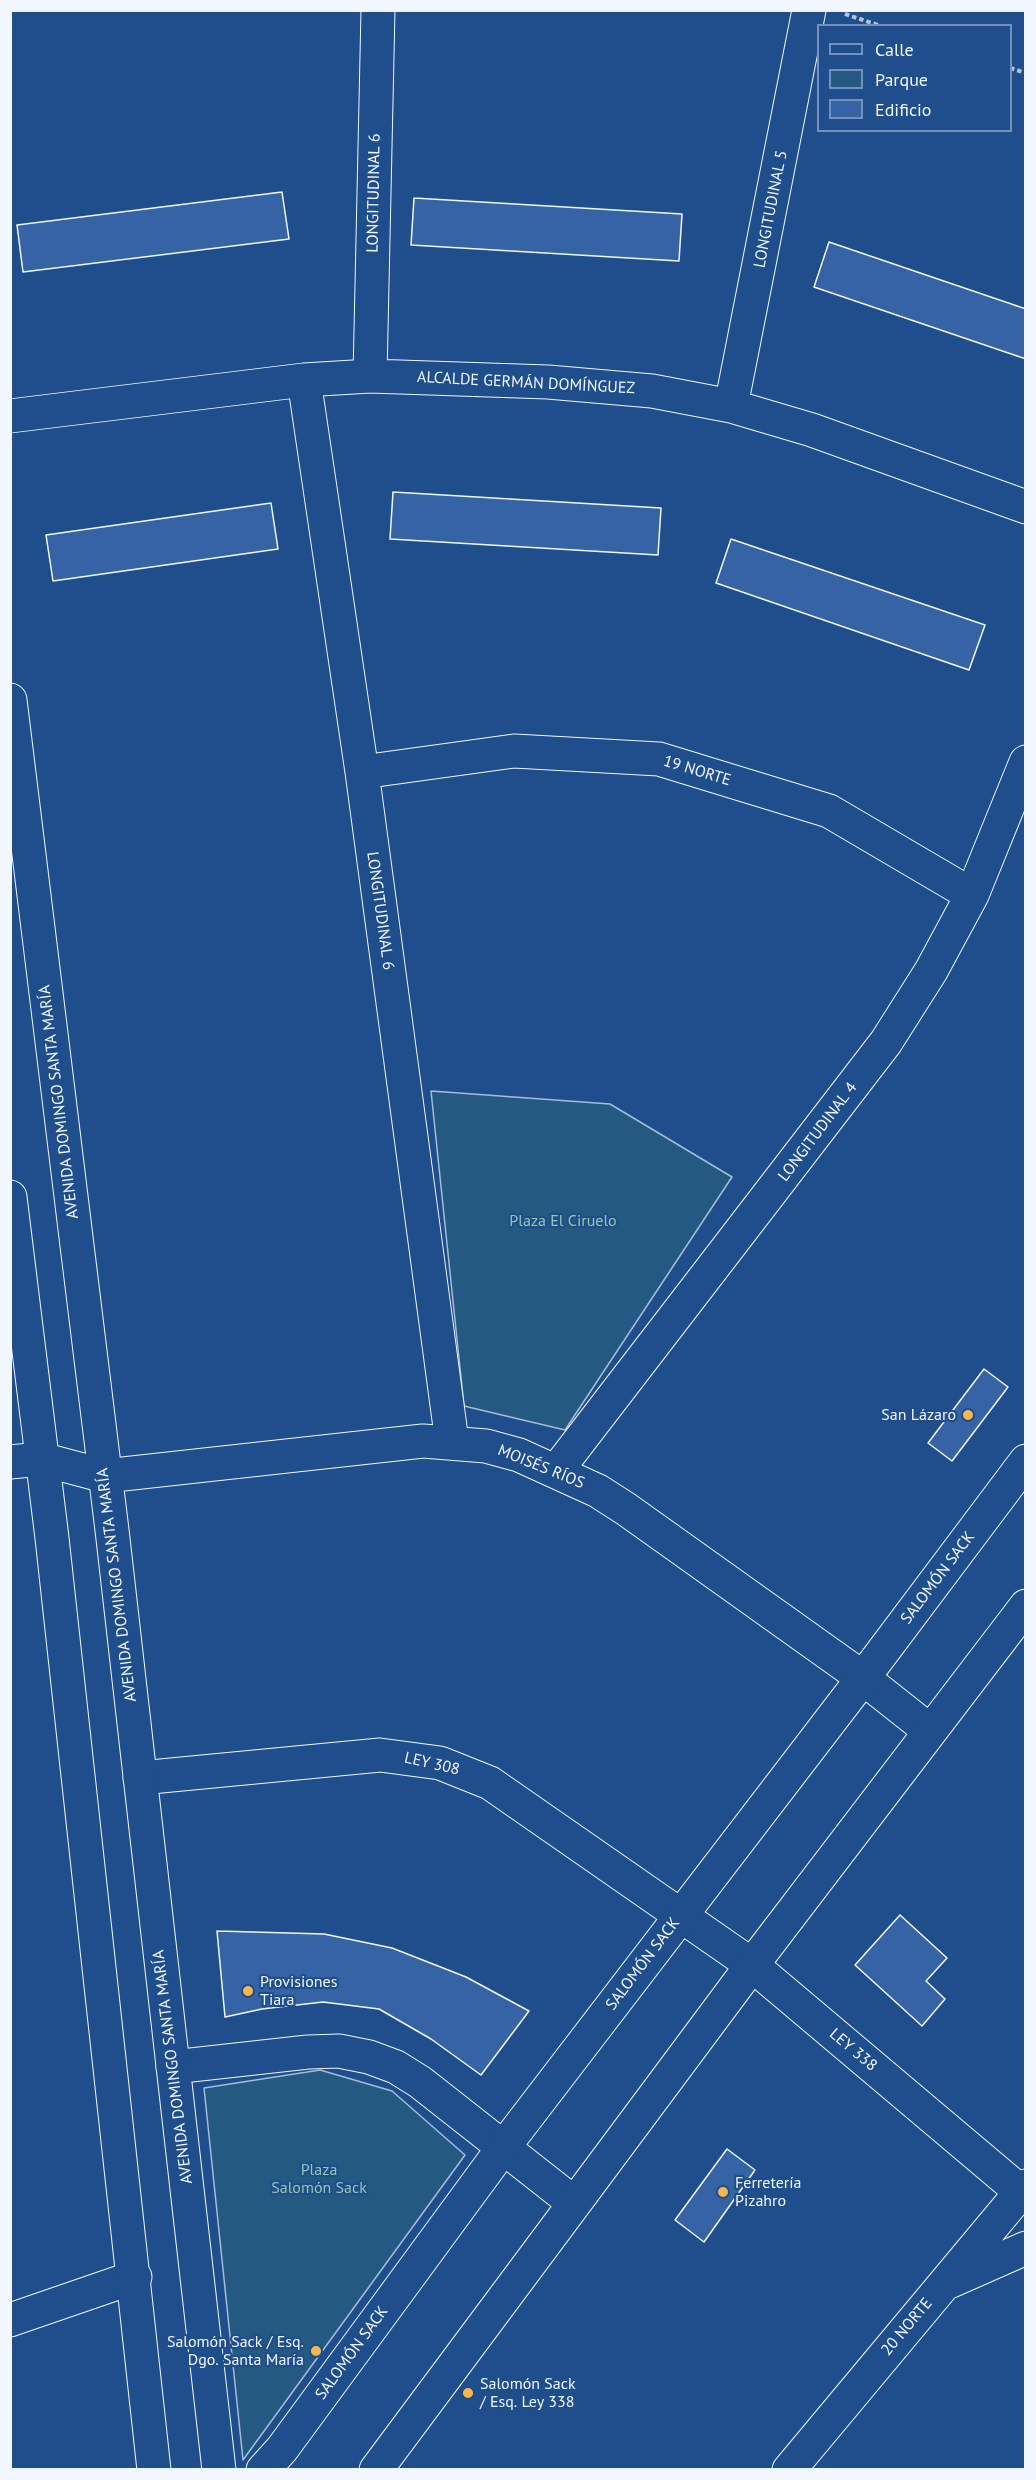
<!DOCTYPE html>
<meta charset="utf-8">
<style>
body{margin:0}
#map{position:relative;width:1036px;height:2480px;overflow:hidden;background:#1f4e8c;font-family:"PT Sans",sans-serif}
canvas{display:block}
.frame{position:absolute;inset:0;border:12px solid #f2f6ff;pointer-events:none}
.legend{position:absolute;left:817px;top:24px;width:195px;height:108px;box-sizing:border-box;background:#1f4e8c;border:2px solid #7391ba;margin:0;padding:8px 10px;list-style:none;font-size:18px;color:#f2f6ff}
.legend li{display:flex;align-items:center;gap:12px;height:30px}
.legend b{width:30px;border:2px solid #7391ba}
</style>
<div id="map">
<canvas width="1036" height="2480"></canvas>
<div class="frame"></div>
<ul class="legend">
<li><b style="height:8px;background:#1f4e8c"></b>Calle</li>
<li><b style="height:16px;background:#245a82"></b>Parque</li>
<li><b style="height:16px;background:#3563a3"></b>Edificio</li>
</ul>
</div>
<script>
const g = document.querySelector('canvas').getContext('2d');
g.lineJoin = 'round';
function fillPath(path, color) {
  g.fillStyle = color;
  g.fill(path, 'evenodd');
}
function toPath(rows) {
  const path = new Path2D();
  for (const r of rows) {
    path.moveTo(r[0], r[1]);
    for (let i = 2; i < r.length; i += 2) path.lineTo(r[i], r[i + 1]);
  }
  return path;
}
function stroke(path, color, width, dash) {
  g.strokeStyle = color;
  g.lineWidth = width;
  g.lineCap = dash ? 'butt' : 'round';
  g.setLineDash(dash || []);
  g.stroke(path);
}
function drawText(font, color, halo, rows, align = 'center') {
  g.font = font + ' "PT Sans",sans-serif';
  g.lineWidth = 4.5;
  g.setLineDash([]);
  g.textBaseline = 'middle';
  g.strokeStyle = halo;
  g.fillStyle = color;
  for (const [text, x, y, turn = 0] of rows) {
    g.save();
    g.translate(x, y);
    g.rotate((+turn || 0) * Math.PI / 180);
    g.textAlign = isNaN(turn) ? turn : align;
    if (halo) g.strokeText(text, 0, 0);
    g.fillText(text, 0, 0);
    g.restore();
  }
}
const green = toPath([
 [431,1091,610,1104,732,1177,565,1430,464,1406,431,1091],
 [320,2070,392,2091,465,2155,243,2460,204,2088,320,2070]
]);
fillPath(green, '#245a82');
stroke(green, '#a8bbd7', 1.5);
const building = toPath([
 [282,192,289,239,23,272,17,225,282,192],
 [414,198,682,214,679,261,411,245,414,198],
 [829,242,1026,309,1026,359,814,287,829,242],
 [393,492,661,508,658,555,390,539,393,492],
 [271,503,278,549,53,581,46,535,271,503],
 [731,539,985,625,969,670,716,583,731,539],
 [984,1369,1008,1387,952,1461,928,1443,984,1369],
 [900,1915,947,1958,926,1981,945,1999,922,2026,855,1965,900,1915],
 [217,1931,324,1934,392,1948,466,1977,529,2011,481,2075,431,2039,379,2009,323,2002,262,2009,225,2017,217,1931],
 [727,2149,755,2170,704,2242,675,2220,727,2149]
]);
fillPath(building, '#3563a3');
stroke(building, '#f2f6ff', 1.5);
const minor = toPath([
 [370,376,378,10],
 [304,380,362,772,452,1442],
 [731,406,809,10],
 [10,416,304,380,370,376,548,382,652,391,731,406,812,430,1026,507],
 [362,772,514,751,659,759,829,811,972,895],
 [10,1462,41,1459,105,1476,423,1441,486,1446,519,1455,598,1491,626,1509,863,1678,930,1731],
 [557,1470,886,1042,931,971,972,895,1026,762],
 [140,1778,380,1755,440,1763,490,1783,752,1965,1021,2192],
 [173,2067,308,2052,339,2051,369,2057,396,2067,420,2082,574,2203],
 [949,2282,1026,2248],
 [10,2320,135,2277],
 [789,2470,1026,2186]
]);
const major = toPath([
 [10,700,112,1530,219,2470],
 [10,1197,52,1538,154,2470],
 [263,2470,282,2449,503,2148,863,1678,1026,1461],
 [376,2470,752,1965,1026,1606]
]);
stroke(minor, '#f2f6ff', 35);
stroke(major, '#f2f6ff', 35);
stroke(toPath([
 [845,14,881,26],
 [1010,68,1026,73]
]), '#b3c4dc', 4, [4.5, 3]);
stroke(minor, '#1f4e8c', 33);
stroke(major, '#1f4e8c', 33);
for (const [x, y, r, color] of [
 [968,1415,6,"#ffb74d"],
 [248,1991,6,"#ffb74d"],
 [723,2192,6,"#ffb74d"],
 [316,2351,6,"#ffb74d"],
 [468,2393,6,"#ffb74d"]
]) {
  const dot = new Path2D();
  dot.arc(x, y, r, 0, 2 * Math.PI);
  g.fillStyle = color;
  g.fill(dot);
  stroke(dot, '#1f4e8c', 2);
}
drawText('16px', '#f2f6ff', '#1f4e8c', [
 ["LONGITUDINAL 6",374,193,-89],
 ["LONGITUDINAL 5",771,209,-79],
 ["ALCALDE GERMÁN DOMÍNGUEZ",526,383,3],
 ["19 NORTE",697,771,17],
 ["LONGITUDINAL 6",380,911,82],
 ["AVENIDA DOMINGO SANTA MARÍA",59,1102,-97],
 ["LONGITUDINAL 4",818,1132,-53],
 ["MOISÉS RÍOS",541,1467,22],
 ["SALOMÓN SACK",938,1578,-53],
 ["AVENIDA DOMINGO SANTA MARÍA",117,1585,-97],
 ["LEY 308",432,1764,13],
 ["SALOMÓN SACK",643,1964,-53],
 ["LEY 338",853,2050,40],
 ["AVENIDA DOMINGO SANTA MARÍA",173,2067,-97],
 ["20 NORTE",907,2327,-50],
 ["SALOMÓN SACK",352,2353,-54]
]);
drawText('16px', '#97c8a6', '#1f4e8c', [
 ["Plaza El Ciruelo",563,1221],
 ["Plaza",319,2170],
 ["Salomón Sack",319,2188]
]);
drawText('16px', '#f2f6ff', '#1f4e8c', [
 ["San Lázaro",956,1415,"right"],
 ["Provisiones",260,1982],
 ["Tiara",260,2000],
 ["Ferretería",735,2183],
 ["Pizahro",735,2201],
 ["Salomón Sack / Esq.",304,2342,"right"],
 ["Dgo. Santa María",304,2360,"right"],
 ["Salomón Sack",480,2384],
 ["/ Esq. Ley 338",480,2402]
], 'left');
</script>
